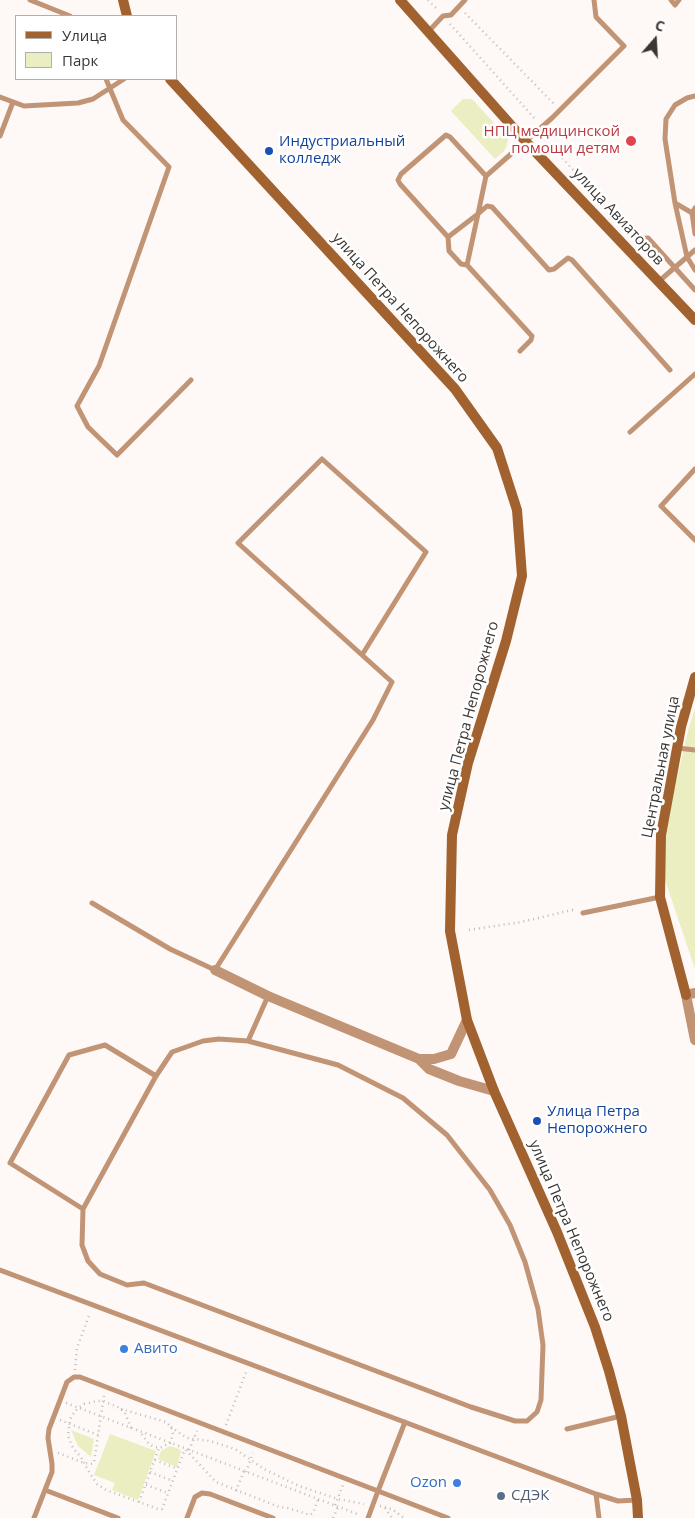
<!DOCTYPE html>
<meta charset="utf-8">
<style>
body{margin:0}
#map{position:relative;width:695px;height:1518px;overflow:hidden;background:#fef9f6;font-family:"Open Sans",sans-serif}
canvas{display:block}
.legend{position:absolute;left:15px;top:15px;width:162px;height:65px;box-sizing:border-box;background:#fff;border:1px solid #b0afad;margin:0;padding:6px 9px;list-style:none;font-size:15px;color:#3a3632}
.legend li{display:flex;align-items:center;gap:10px;height:25px}
.legend b{width:25px;border:1px solid #b0afad}
.north{position:absolute;left:630px;top:15px;width:50px;height:50px;-webkit-text-stroke:4px #fff;paint-order:stroke;rotate:19deg;font-size:14px;font-weight:700;line-height:20px;text-align:center;color:#3a3632}
.north::after{content:'';display:block;margin:auto;width:18px;height:22px;background:#3a3632;clip-path:polygon(50% 0,100% 100%,50% 72%,0 100%)}
</style>
<div id="map">
<canvas width="695" height="1518"></canvas>
<ul class="legend">
<li><b style="height:6px;background:#a26230"></b>Улица</li>
<li><b style="height:14px;background:#ebeec0"></b>Парк</li>
</ul>
<div class="north">С</div>
</div>
<script>
const g = document.querySelector('canvas').getContext('2d');
g.lineJoin = 'round';
function fillPath(path, color) {
  g.fillStyle = color;
  g.fill(path, 'evenodd');
}
function toPath(rows) {
  const path = new Path2D();
  for (const r of rows) {
    path.moveTo(r[0], r[1]);
    for (let i = 2; i < r.length; i += 2) path.lineTo(r[i], r[i + 1]);
  }
  return path;
}
function stroke(path, color, width, dash) {
  g.strokeStyle = color;
  g.lineWidth = width;
  g.lineCap = dash ? 'butt' : 'round';
  g.setLineDash(dash || []);
  g.stroke(path);
}
function drawText(font, color, halo, rows, align = 'center') {
  g.font = font + ' "Open Sans",sans-serif';
  g.lineWidth = 5;
  g.setLineDash([]);
  g.textBaseline = 'middle';
  g.strokeStyle = halo;
  g.fillStyle = color;
  for (const [text, x, y, turn = 0] of rows) {
    g.save();
    g.translate(x, y);
    g.rotate((+turn || 0) * Math.PI / 180);
    g.textAlign = isNaN(turn) ? turn : align;
    if (halo) g.strokeText(text, 0, 0);
    g.fillText(text, 0, 0);
    g.restore();
  }
}
fillPath(toPath([
 [463,99,472,99,508,138,507,145,504,151,495,159,451,111],
 [695,708,695,969,658,859,688,731],
 [71,1430,94,1439,91,1457,78,1446],
 [110,1434,156,1451,138,1500,112,1490,115,1483,94,1475],
 [170,1446,179,1449,181,1451,177,1467,158,1459,161,1451]
]), '#ebeec0');
stroke(toPath([
 [428,0,438,10],
 [465,13,555,105],
 [450,24,536,120],
 [542,136,631,233],
 [469,930,521,922,572,910,576,911],
 [75,1370,77,1348,90,1313],
 [66,1403,360,1515],
 [121,1409,166,1422,171,1427,173,1434,170,1443,160,1448,154,1447,149,1444,140,1432],
 [60,1420,98,1435],
 [226,1425,246,1372],
 [171,1427,187,1438,210,1441,235,1449,264,1469,299,1486,338,1499,364,1504],
 [131,1428,125,1413,120,1408,103,1401,97,1401,84,1404,75,1411,70,1419,68,1436,73,1448,81,1457,89,1472,97,1484,106,1490,158,1509,162,1509,185,1449],
 [186,1450,216,1482,279,1507,288,1508,310,1515,313,1513,318,1500],
 [189,1450,197,1431],
 [58,1453,84,1463,91,1464,94,1463,104,1395],
 [155,1460,178,1469],
 [150,1472,173,1481],
 [246,1472,253,1453],
 [146,1485,168,1493],
 [236,1491,244,1471],
 [139,1502,159,1448],
 [335,1505,343,1485],
 [380,1506,392,1509,404,1518],
 [385,1508,392,1518],
 [333,1518,338,1507]
]), '#c0bcb8', 2.5, [1, 4]);
stroke(toPath([
 [30,0,70,16],
 [671,0,675,5,679,0],
 [428,32,443,16,451,15,465,0],
 [106,79,123,120,169,167,99,366,77,406,88,427,117,455,191,380],
 [0,97,24,106,78,103,93,99,124,79],
 [0,136,13,102],
 [486,176,478,214,448,237,400,184,398,180,401,174,446,135,450,137,486,176,552,118,624,46,596,17,594,0],
 [675,203,694,214],
 [695,208,692,213,695,234],
 [448,237,449,251,461,264,467,265,530,334,532,336,531,340,520,351],
 [636,239,648,238,695,290],
 [695,250,687,257,695,270],
 [467,265,478,214,487,206,492,207,549,270,554,269,568,258,572,260,670,370],
 [658,282,687,257,675,203,665,139,666,119,675,105,687,98,695,96],
 [630,432,695,374],
 [695,469,661,506,695,540],
 [677,748,695,750],
 [92,903,170,949,215,970,373,720,392,682,362,655,238,543,322,459,426,552,362,655],
 [583,913,660,897],
 [219,1039,248,1041,338,1065,403,1098,447,1135,490,1190,510,1225,525,1262,538,1309,543,1345,541,1400,537,1412,527,1421,515,1421,471,1407,144,1283,127,1285,100,1274,88,1261,82,1245,83,1209,156,1076,172,1052,203,1041,219,1039],
 [248,1041,268,996],
 [83,1209,10,1163,69,1055,105,1045,156,1076],
 [0,1270,596,1494,618,1501,637,1500],
 [567,1429,621,1416],
 [45,1490,118,1518],
 [596,1494,599,1518],
 [34,1518,52,1472,52,1464,48,1438,49,1429,67,1382,74,1377,80,1377,378,1491,405,1422],
 [187,1518,195,1497,202,1493,210,1494,273,1518],
 [368,1518,378,1491,448,1518]
]), '#c19475', 5);
stroke(toPath([
 [215,970,268,996,419,1059,434,1059,451,1054,467,1020],
 [695,993,686,995,695,1040],
 [419,1059,429,1069,459,1081,494,1091]
]), '#c19475', 10);
stroke(toPath([
 [123,0,127,16],
 [400,0,526,142,695,320],
 [170,79,455,389,497,448,517,510,522,576,506,641,468,763,452,835,450,931,467,1020,494,1091,557,1232,595,1327,609,1371,621,1416,637,1500,638,1518],
 [686,995,660,897,661,835,681,727,695,677]
]), '#a26230', 10);
for (const [x, y, r, color] of [
 [631,141,6,"#e0444e"],
 [269,151,5,"#1a4fb4"],
 [537,1121,5,"#1a4fb4"],
 [124,1349,5,"#3f7fe0"],
 [457,1483,5,"#3f7fe0"],
 [501,1496,5,"#5c6f8a"]
]) {
  const dot = new Path2D();
  dot.arc(x, y, r, 0, 2 * Math.PI);
  g.fillStyle = color;
  g.fill(dot);
  stroke(dot, '#fff', 2);
}
drawText('15px', '#be3a42', '#fff', [
 ["НПЦ медицинской",620,132],
 ["помощи детям",620,149]
], 'right');
drawText('15px', '#164399', '#fff', [
 ["Индустриальный",279,142],
 ["колледж",279,159],
 ["Улица Петра",547,1112],
 ["Непорожнего",547,1129]
], 'left');
drawText('15px', '#3a3632', '#fff', [
 ["улица Авиаторов",618,217,47],
 ["улица Петра Непорожнего",400,308,48],
 ["улица Петра Непорожнего",469,716,-75],
 ["Центральная улица",661,767,-79],
 ["улица Петра Непорожнего",571,1231,67]
]);
drawText('15px', '#366cbe', '#fff', [
 ["Авито",134,1349],
 ["Ozon",447,1483,"right"]
], 'left');
drawText('15px', '#4e5e75', '#fff', [
 ["СДЭК",511,1496]
], 'left');
</script>
